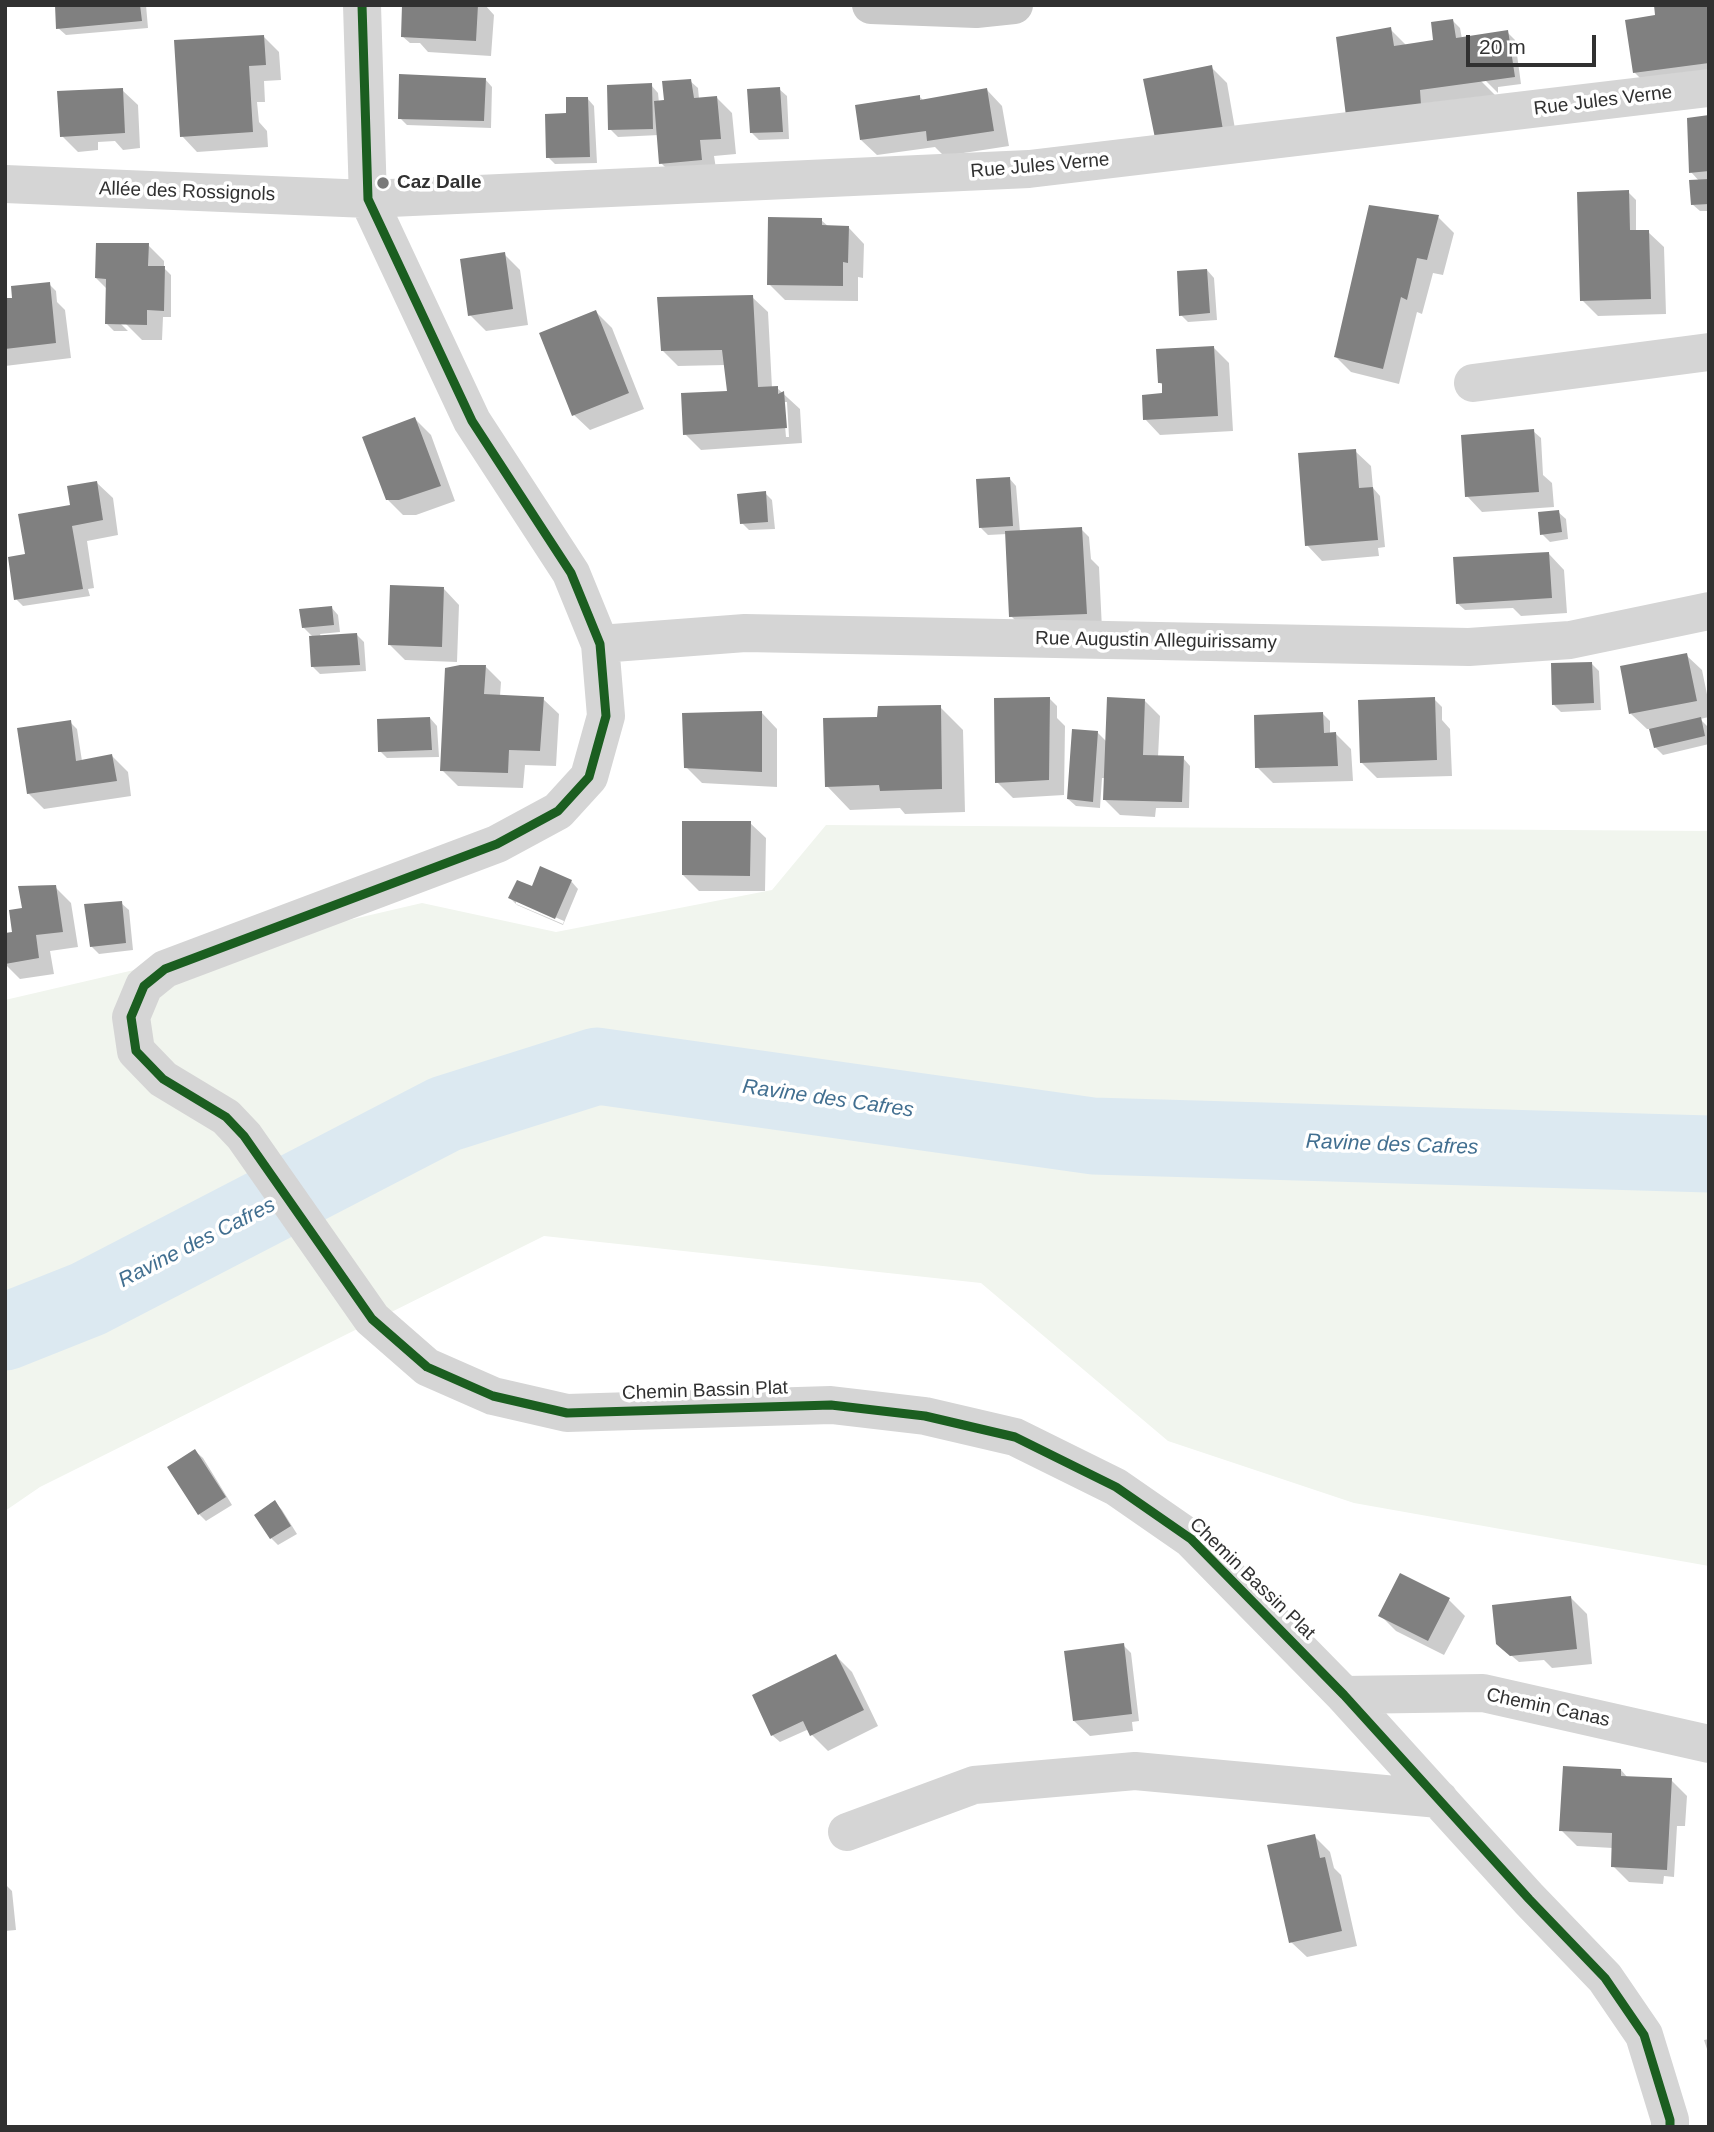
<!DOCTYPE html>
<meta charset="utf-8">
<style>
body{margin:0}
#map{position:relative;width:1714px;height:2132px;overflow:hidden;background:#fff;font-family:Helvetica,sans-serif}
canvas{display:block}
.frame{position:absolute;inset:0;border:7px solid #313131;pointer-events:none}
.scale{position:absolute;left:1466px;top:35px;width:130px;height:32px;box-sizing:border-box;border:4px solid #313131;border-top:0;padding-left:9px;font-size:21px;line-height:24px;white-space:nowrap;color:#313131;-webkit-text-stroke:5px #fff;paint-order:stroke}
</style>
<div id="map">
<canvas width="1714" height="2132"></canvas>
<div class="frame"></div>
<div class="scale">20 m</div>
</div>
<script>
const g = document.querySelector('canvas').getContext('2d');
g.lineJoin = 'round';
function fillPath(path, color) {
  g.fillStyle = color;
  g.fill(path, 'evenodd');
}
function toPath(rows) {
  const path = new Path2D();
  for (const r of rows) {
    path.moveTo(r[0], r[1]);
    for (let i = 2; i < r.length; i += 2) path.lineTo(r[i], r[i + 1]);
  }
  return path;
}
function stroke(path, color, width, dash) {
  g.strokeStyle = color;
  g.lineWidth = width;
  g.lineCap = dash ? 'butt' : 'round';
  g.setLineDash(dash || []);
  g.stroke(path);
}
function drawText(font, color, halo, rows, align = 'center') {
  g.font = font + ' Helvetica,sans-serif';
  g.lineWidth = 7;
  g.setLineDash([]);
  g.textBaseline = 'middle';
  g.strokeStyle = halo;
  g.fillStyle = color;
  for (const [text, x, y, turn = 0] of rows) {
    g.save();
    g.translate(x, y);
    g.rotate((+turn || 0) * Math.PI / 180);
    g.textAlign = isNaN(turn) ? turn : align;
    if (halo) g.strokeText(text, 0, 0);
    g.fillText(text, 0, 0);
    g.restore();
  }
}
fillPath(toPath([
 [826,825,1709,831,1709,1566,1354,1503,1168,1441,981,1283,544,1236,40,1487,5,1511,5,1000,422,903,556,932,772,890]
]), '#f1f5ee');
fillPath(toPath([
 [57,5,146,5,148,28,66,35,58,28],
 [404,5,485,5,494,15,491,56,428,52,420,43,410,43,402,36],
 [1709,5,1709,80,1642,80,1634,72],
 [1453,21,1460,28,1462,39,1507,32,1515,40,1521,84,1498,87,1498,93,1479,74,1476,76,1497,97,1392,116,1390,29,1406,45,1438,42],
 [263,36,279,52,281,80,264,81,265,102,257,102,259,122,267,131,268,147,197,152,182,136],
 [1211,67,1227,83,1238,146,1145,81],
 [485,79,492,87,491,128,407,125,400,118],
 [690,81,698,88,699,99,717,98,732,113,736,154,714,156,717,175,677,179,661,163,659,135,618,137,610,129,651,85,658,93,659,103,668,102],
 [779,89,787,96,789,139,759,140,752,133],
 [122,90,138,105,140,148,123,150,115,141,98,142,98,150,78,152,62,136],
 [987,90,1002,106,1009,146,944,156,935,147,877,155,861,140,919,96,924,101],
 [587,98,594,106,597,163,555,164,548,157,568,115],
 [1709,117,1709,211,1700,211,1692,204,1700,182,1691,172],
 [1628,192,1636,200,1636,232,1648,232,1664,247,1666,314,1598,316,1582,300],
 [1438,217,1454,233,1443,275,1433,273,1422,314,1417,312,1399,384,1351,372,1335,356],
 [821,220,829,227,849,228,864,244,863,278,858,277,858,301,785,300,769,284],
 [148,245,164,261,164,268,171,275,171,317,163,317,162,340,142,340,119,317,117,320,128,331,114,331,107,324,107,289,96,278],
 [504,254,520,270,528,325,486,331,470,315],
 [1207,270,1214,278,1217,320,1188,322,1181,315],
 [49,284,56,291,57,302,65,310,71,358,5,366,5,300,14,299],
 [752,297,768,312,772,388,777,388,800,409,802,443,701,450,685,434,729,393,725,365,678,366,662,350],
 [783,402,787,402,789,437,786,437],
 [596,312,612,328,644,409,590,430,574,415],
 [1213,347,1229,363,1233,431,1160,435,1145,419,1164,395,1164,386,1160,383],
 [415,419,431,435,455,501,416,515,403,515,387,499],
 [1533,431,1541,438,1543,475,1552,483,1554,507,1482,512,1467,496],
 [1355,451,1371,466,1373,488,1380,496,1385,547,1378,548,1379,556,1322,561,1307,545],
 [1009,478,1016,486,1020,532,1081,529,1089,537,1091,559,1099,567,1102,629,1027,632,1011,616,1007,534,988,535,981,528],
 [97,483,113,498,118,535,87,541,94,588,88,589,90,596,23,606,16,599,27,555],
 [765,493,772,500,775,529,749,530,742,523],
 [1558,512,1566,519,1568,539,1550,542,1542,534],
 [1549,554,1564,570,1567,613,1521,616,1513,608,1465,610,1457,603],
 [444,589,459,605,457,662,405,660,389,644],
 [331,607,338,615,340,632,320,634,321,637,357,635,364,642,366,671,320,674,312,666,313,637,303,627],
 [1686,655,1702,670,1709,704,1709,717,1700,719,1708,727,1709,744,1663,755,1655,747,1651,729,1647,729,1631,714],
 [1592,664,1599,671,1601,710,1561,712,1554,705],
 [485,666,501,682,500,696,543,699,559,714,556,766,525,765,523,788,458,786,442,770],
 [1050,699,1057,706,1057,718,1065,726,1064,795,1013,798,997,782],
 [1434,699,1442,707,1442,720,1450,729,1452,776,1377,778,1361,762],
 [1145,701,1160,716,1158,757,1183,758,1190,766,1189,808,1156,808,1155,817,1120,815,1104,799,1105,778,1102,778,1100,808,1076,806,1068,799,1097,732,1107,742],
 [940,707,963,730,965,812,905,814,900,808,850,810,827,786,880,720],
 [762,713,777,729,777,787,702,783,686,767],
 [1323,714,1330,721,1330,734,1336,734,1351,749,1353,781,1273,783,1257,767],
 [430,718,437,726,439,757,387,758,380,751],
 [70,722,77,729,82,761,112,756,128,772,131,796,44,809,28,793],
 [750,823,766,838,765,891,699,891,683,875],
 [571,881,578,889,563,925,517,905,510,898,532,889],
 [516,900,564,921,563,924,516,904],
 [55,887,71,903,78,947,50,951,54,974,20,979,5,964,5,934,14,933,24,909],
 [121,903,129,910,133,950,99,954,91,946],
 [195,1451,203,1458,232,1505,206,1521,199,1514],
 [275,1502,282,1510,297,1534,278,1545,271,1538],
 [1400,1575,1449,1600,1465,1616,1444,1655,1396,1631,1380,1615],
 [1571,1598,1587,1614,1592,1664,1552,1668,1544,1660,1519,1662,1506,1651],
 [1123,1645,1131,1653,1139,1721,1132,1722,1133,1731,1090,1736,1074,1721],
 [836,1656,852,1672,878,1726,828,1751,812,1735,809,1729,780,1742,772,1735],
 [1621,1770,1628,1778,1671,1780,1687,1796,1685,1826,1677,1826,1674,1877,1664,1876,1663,1884,1629,1882,1613,1866,1613,1848,1577,1846,1561,1830],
 [1314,1836,1330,1852,1334,1868,1341,1875,1357,1946,1307,1957,1291,1942],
 [5,1884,12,1891,16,1930,5,1931],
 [1709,2039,1709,2055,1704,2040]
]), '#0003');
stroke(toPath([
 [5,1332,88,1299,445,1114,597,1066,1093,1136,1709,1154]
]), '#dce9f1', 77);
fillPath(toPath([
 [55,5,140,5,142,21,56,29],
 [402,5,478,5,476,41,401,37],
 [1654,5,1709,5,1709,63,1633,73,1625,20,1655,15],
 [1453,19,1456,38,1508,30,1515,77,1420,90,1421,105,1346,116,1336,37,1391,27,1394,46,1414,43,1433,40,1431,22],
 [264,35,266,65,249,66,253,132,180,137,174,40],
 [1212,65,1223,130,1156,143,1143,79],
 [399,74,486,78,484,121,398,119],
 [691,79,694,98,717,96,721,139,700,140,702,160,659,164,654,101,664,100,662,81],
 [652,83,653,129,608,130,607,85],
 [780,87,783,132,750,133,747,89],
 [123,88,125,133,60,137,57,91],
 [987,88,994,131,927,141,926,131,860,140,855,105,920,95,920,100],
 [566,97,588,97,590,157,546,158,545,114,566,113],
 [1709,115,1709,171,1689,173,1687,118],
 [1709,179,1709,204,1691,205,1689,180],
 [1629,190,1630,230,1649,230,1651,299,1580,301,1577,192],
 [1369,205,1439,215,1427,260,1417,258,1407,300,1401,297,1383,369,1334,357],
 [768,217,822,218,822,225,849,226,848,263,843,262,843,286,767,285],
 [96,243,149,243,148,266,165,266,164,311,147,310,147,325,105,324,106,279,95,278],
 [505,252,513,309,468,316,460,259],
 [1207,269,1210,313,1179,316,1177,271],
 [50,282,56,343,5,349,5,298,12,298,11,286],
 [753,295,758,387,778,386,778,394,784,391,787,428,683,435,681,393,727,391,722,350,661,351,657,297],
 [596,310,629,393,572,416,539,333],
 [1214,346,1218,416,1143,420,1142,395,1162,393,1162,383,1158,383,1156,349],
 [415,417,441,486,399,500,386,500,362,437],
 [1534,429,1539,492,1465,497,1461,435],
 [1356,449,1359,488,1373,487,1378,540,1305,546,1298,453],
 [1010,477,1013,526,979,528,976,479],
 [97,481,103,520,72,526,83,589,14,600,8,557,25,554,18,514,70,505,67,486],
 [766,491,768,522,740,524,737,494],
 [1559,510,1562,532,1540,535,1538,512],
 [1082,527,1087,614,1009,617,1005,531],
 [1549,552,1552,598,1456,604,1453,557],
 [390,585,444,587,442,647,388,645],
 [332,606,334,625,302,628,299,609],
 [357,633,360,665,311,667,309,636],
 [1687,653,1697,701,1629,714,1620,666],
 [1592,662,1594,703,1552,705,1551,663],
 [460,665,486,665,484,694,544,697,540,751,509,750,508,773,440,771,445,668],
 [1050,697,1049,780,995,783,994,698],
 [1107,697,1145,699,1143,755,1184,756,1182,802,1103,800],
 [1435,697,1437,760,1360,763,1358,700],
 [941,705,942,789,880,791,879,785,825,787,823,718,877,717,878,706],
 [762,711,762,772,684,768,682,713],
 [1323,712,1324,733,1336,732,1338,766,1255,768,1254,715],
 [430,717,432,750,378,752,377,719],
 [1701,717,1705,736,1654,748,1649,729],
 [71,720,76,761,112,754,117,781,27,794,17,728],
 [1072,729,1098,731,1093,802,1067,799],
 [682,821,751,821,750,876,682,875],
 [540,866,572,880,555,919,508,898,517,880,532,886],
 [56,885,63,932,36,935,39,958,5,964,5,933,12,932,9,910,22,908,18,886],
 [122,901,126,943,90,947,84,904],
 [195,1449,226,1497,198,1515,167,1467],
 [275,1500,291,1526,270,1539,254,1515],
 [1400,1573,1450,1598,1428,1641,1378,1616],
 [1571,1596,1577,1649,1510,1656,1496,1644,1492,1605],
 [1124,1643,1132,1714,1073,1721,1064,1651],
 [836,1654,864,1710,810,1736,803,1721,771,1736,752,1695],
 [1563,1766,1621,1769,1621,1776,1672,1778,1667,1870,1611,1867,1612,1833,1559,1831],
 [1315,1834,1320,1858,1325,1857,1342,1931,1289,1943,1267,1845]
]), '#808080');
stroke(toPath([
 [362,5,368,199,472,421,571,573,600,644,606,716,589,777,558,811,497,844,165,969,144,986,131,1017,136,1051,163,1079,226,1117,244,1136,372,1319,427,1367,493,1396,567,1413,831,1405,925,1416,1015,1437,1116,1487,1191,1539,1344,1695,1529,1899,1605,1978,1644,2035,1670,2120,1670,2127],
 [5,184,368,199,1029,169,1709,88],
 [1473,383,1709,352],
 [600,644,745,633,1469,647,1570,640,1709,611],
 [1344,1695,1483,1693,1709,1744],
 [847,1832,974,1785,1135,1771,1439,1799]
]), '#d5d5d5', 38);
stroke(toPath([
 [871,5,976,9,1014,5]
]), '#c9c9c9', 38);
stroke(toPath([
 [362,5,368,199,472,421,571,573,600,644,606,716,589,777,558,811,497,844,165,969,144,986,131,1017,136,1051,163,1079,226,1117,244,1136,372,1319,427,1367,493,1396,567,1413,831,1405,925,1416,1015,1437,1116,1487,1191,1539,1344,1695,1529,1899,1605,1978,1644,2035,1670,2120,1670,2127]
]), '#1b5e20', 9);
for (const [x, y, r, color] of [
 [383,183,7,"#797979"]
]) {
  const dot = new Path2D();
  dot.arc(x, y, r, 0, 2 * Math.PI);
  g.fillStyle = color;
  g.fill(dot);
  stroke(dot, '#fff', 2.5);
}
drawText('19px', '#313131', '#fff', [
 ["Rue Jules Verne",1603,101,-7],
 ["Rue Jules Verne",1040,166,-5],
 ["Allée des Rossignols",187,192,2],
 ["Rue Augustin Alleguirissamy",1156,641,1],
 ["Chemin Bassin Plat",705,1391,-2],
 ["Chemin Bassin Plat",1252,1579,44],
 ["Chemin Canas",1548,1708,12]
]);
drawText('bold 19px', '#313131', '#fff', [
 ["Caz Dalle",397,183]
], 'left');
drawText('italic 21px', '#426f90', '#fff', [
 ["Ravine des Cafres",828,1099,8],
 ["Ravine des Cafres",1392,1145,2],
 ["Ravine des Cafres",197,1243,-27]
]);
</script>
